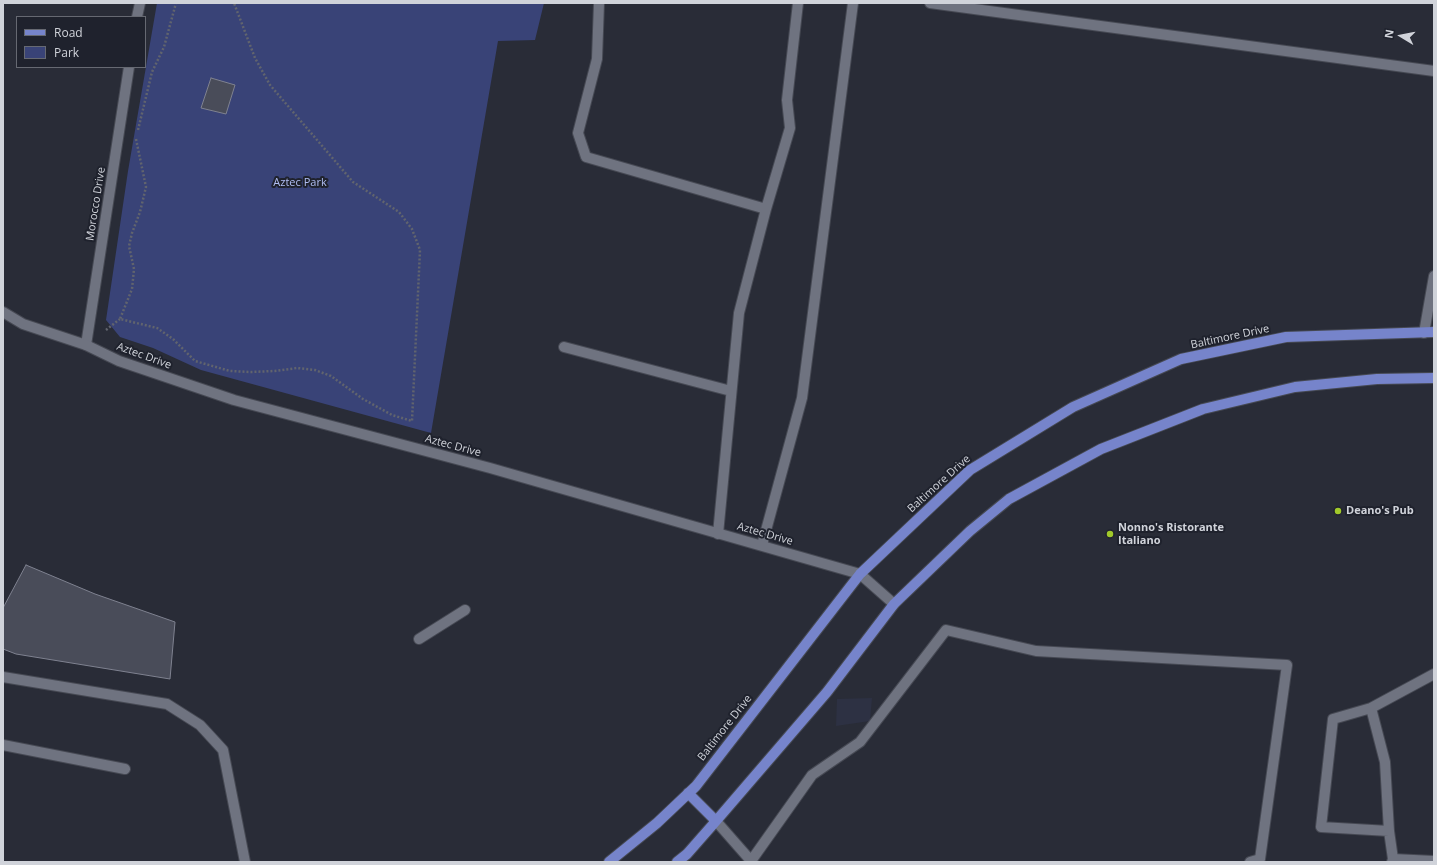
<!DOCTYPE html>
<style>
body{margin:0}
#map{position:relative;width:1437px;height:865px;overflow:hidden;background:#292c37;font-family:"Open Sans",sans-serif}
canvas{display:block}
.frame{position:absolute;inset:0;border:4px solid #d0d3da;pointer-events:none}
.legend{position:absolute;left:16px;top:16px;width:130px;height:52px;box-sizing:border-box;background:#1f222d;border:1px solid #666972;margin:0;padding:5px 7px;list-style:none;font-size:12px;color:#d0d3da}
.legend li{display:flex;align-items:center;gap:8px;height:20px}
.legend b{width:20px;border:1px solid #666972}
.north{position:absolute;left:1381px;top:16px;width:40px;height:40px;-webkit-text-stroke:3px #1f222d;paint-order:stroke;rotate:280deg;font-size:11px;font-weight:700;line-height:16px;text-align:center;color:#d0d3da}
.north::after{content:'';display:block;margin:auto;width:14px;height:18px;background:#d0d3da;clip-path:polygon(50% 0,100% 100%,50% 72%,0 100%)}
</style>
<div id="map">
<canvas width="1437" height="865"></canvas>
<div class="frame"></div>
<ul class="legend">
<li><b style="height:5px;background:#7684cb"></b>Road</li>
<li><b style="height:11px;background:#394377"></b>Park</li>
</ul>
<div class="north">N</div>
</div>
<script>
const g = document.querySelector('canvas').getContext('2d');
g.lineJoin = 'round';
function fillPath(path, color) {
  g.fillStyle = color;
  g.fill(path, 'evenodd');
}
function toPath(rows) {
  const path = new Path2D();
  for (const r of rows) {
    path.moveTo(r[0], r[1]);
    for (let i = 2; i < r.length; i += 2) path.lineTo(r[i], r[i + 1]);
  }
  return path;
}
function stroke(path, color, width, dash) {
  g.strokeStyle = color;
  g.lineWidth = width;
  g.lineCap = dash ? 'butt' : 'round';
  g.setLineDash(dash || []);
  g.stroke(path);
}
function drawText(font, color, halo, rows, align = 'center') {
  g.font = font + ' "Open Sans",sans-serif';
  g.lineWidth = 4;
  g.setLineDash([]);
  g.textBaseline = 'middle';
  g.strokeStyle = halo;
  g.fillStyle = color;
  for (const [text, x, y, turn = 0] of rows) {
    g.save();
    g.translate(x, y);
    g.rotate((+turn || 0) * Math.PI / 180);
    g.textAlign = isNaN(turn) ? turn : align;
    if (halo) g.strokeText(text, 0, 0);
    g.fillText(text, 0, 0);
    g.restore();
  }
}
fillPath(toPath([
 [872,698,870,721,836,726,837,699]
]), '#2d3143');
fillPath(toPath([
 [157,3,544,3,535,40,498,41,431,433,201,370,153,348,120,337,106,320,128,171]
]), '#394377');
const building = toPath([
 [211,78,235,85,226,114,201,108,211,78],
 [26,565,95,594,175,622,170,679,16,654,3,649,3,608,26,565]
]);
fillPath(building, '#494c59');
stroke(building, '#7f8290', 1);
const service = toPath([
 [599,3,597,59,578,133,586,157,766,209],
 [930,3,1434,71],
 [1424,333,1434,276],
 [564,347,731,391],
 [718,534,739,313,766,209,790,128,787,100,798,3],
 [762,545,802,398,853,3],
 [419,639,465,610],
 [3,677,167,704,200,725,223,750,245,862],
 [1371,708,1434,674],
 [3,745,125,769],
 [716,821,752,862],
 [1389,831,1321,827,1333,719,1371,708,1385,762,1389,831,1393,859],
 [751,861,812,775,860,742,946,630,1036,651,1287,665,1260,859,1250,862],
 [1392,862,1393,859,1434,861]
]);
const minor = toPath([
 [137,17,140,3],
 [86,345,129,67]
]);
const tertiary = toPath([
 [3,312,23,324,86,345,119,361,234,400,490,468,860,574,894,604]
]);
const primary = toPath([
 [688,793,716,821],
 [609,862,657,823,696,786,860,574,970,470,1073,407,1181,359,1286,337,1434,332],
 [677,862,687,854,716,821,827,692,894,604,970,531,1009,499,1101,449,1203,409,1295,387,1377,379,1434,378]
]);
stroke(service, '#464953', 12);
stroke(minor, '#464953', 12);
stroke(tertiary, '#464953', 12);
stroke(primary, '#464953', 12);
stroke(toPath([
 [138,130,152,72,164,47,176,3],
 [136,139,146,187,140,212,132,233,129,246,134,269,132,289,120,319,157,328,173,339,195,361,230,371,251,372,275,371,297,368,315,370,331,376,363,399,392,415,412,421,420,250,412,229,399,212,353,182,270,85,255,58,234,3],
 [106,330,120,319]
]), '#61646e', 2.5, [2, 2]);
stroke(service, '#6f7380', 10);
stroke(minor, '#6f7380', 10);
stroke(tertiary, '#6f7380', 10);
stroke(primary, '#7684cb', 10);
for (const [x, y, r, color] of [
 [1338,511,4,"#a1c92a"],
 [1110,534,4,"#a1c92a"]
]) {
  const dot = new Path2D();
  dot.arc(x, y, r, 0, 2 * Math.PI);
  g.fillStyle = color;
  g.fill(dot);
  stroke(dot, '#1f222d', 1.5);
}
drawText('11px', '#b0bef3', '#1f222d', [
 ["Aztec Park",300,183]
]);
drawText('11px', '#d0d3da', '#1f222d', [
 ["Morocco Drive",96,204,-81],
 ["Baltimore Drive",1230,337,-12],
 ["Aztec Drive",144,356,20],
 ["Aztec Drive",453,446,15],
 ["Baltimore Drive",939,484,-42],
 ["Aztec Drive",765,534,16],
 ["Baltimore Drive",725,728,-52]
]);
drawText('bold 11px', '#d0d3da', '#1f222d', [
 ["Deano's Pub",1346,511],
 ["Nonno's Ristorante",1118,528],
 ["Italiano",1118,541]
], 'left');
</script>
